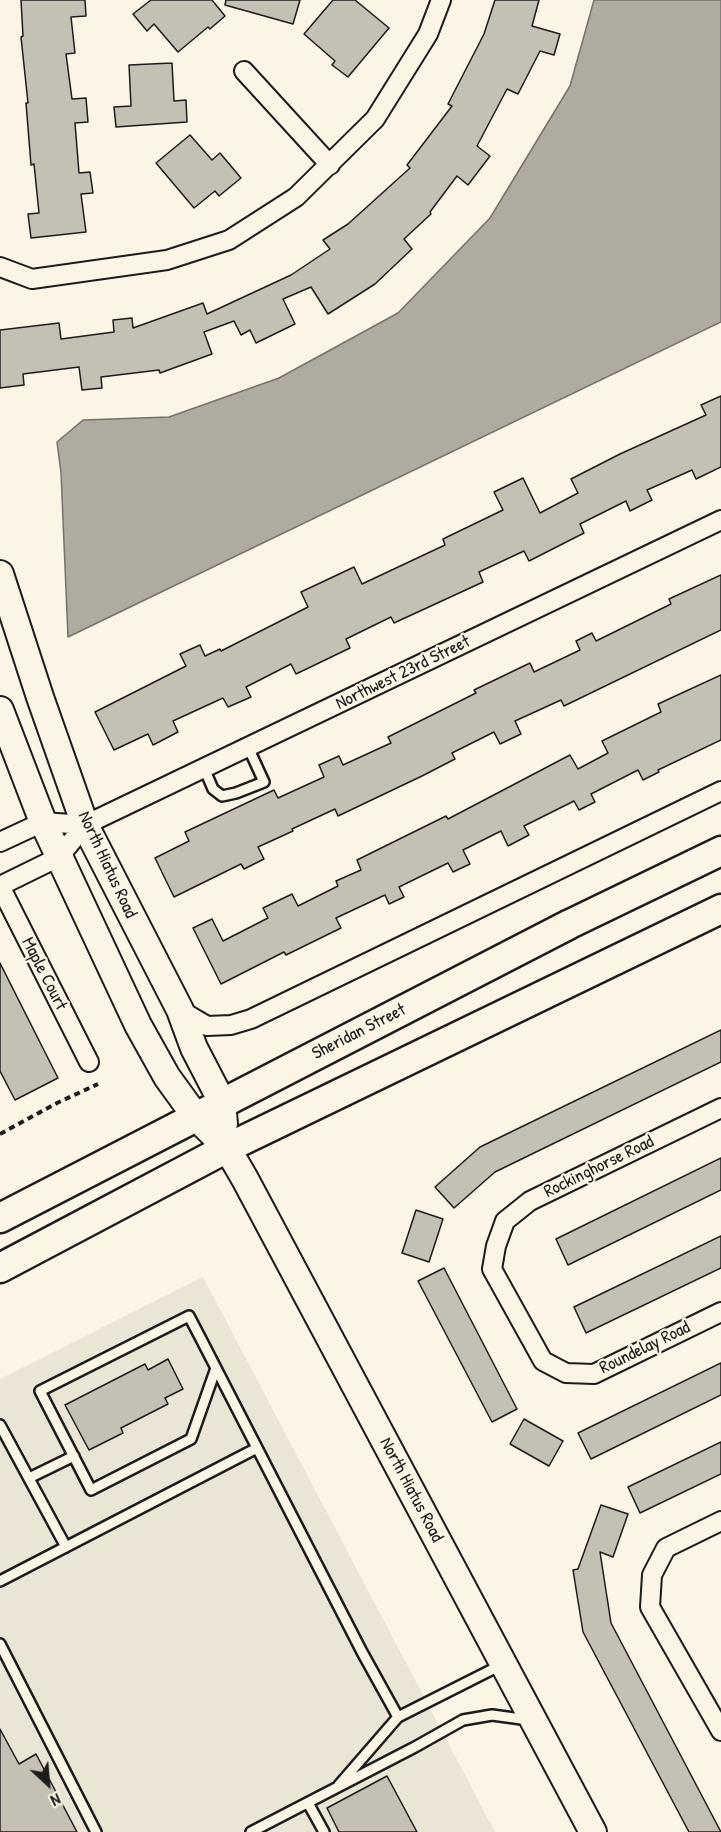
<!DOCTYPE html>
<style>
body{margin:0}
#map{position:relative;width:721px;height:1832px;overflow:hidden;background:#fcf5e5;font-family:"Patrick Hand",sans-serif}
canvas{display:block}
.north{position:absolute;left:18px;top:1754px;width:60px;height:60px;-webkit-text-stroke:4px #fcf5e5;paint-order:stroke;rotate:154deg;font-size:16px;font-weight:700;line-height:24px;text-align:center;color:#1c1c1c}
.north::after{content:'';display:block;margin:auto;width:21px;height:27px;background:#1c1c1c;clip-path:polygon(50% 0,100% 100%,50% 72%,0 100%)}
</style>
<div id="map">
<canvas width="721" height="1832"></canvas>
<div class="north">N</div>
</div>
<script>
const g = document.querySelector('canvas').getContext('2d');
g.lineJoin = 'round';
function fillPath(path, color) {
  g.fillStyle = color;
  g.fill(path, 'evenodd');
}
function toPath(rows) {
  const path = new Path2D();
  for (const r of rows) {
    path.moveTo(r[0], r[1]);
    for (let i = 2; i < r.length; i += 2) path.lineTo(r[i], r[i + 1]);
  }
  return path;
}
function stroke(path, color, width, dash) {
  g.strokeStyle = color;
  g.lineWidth = width;
  g.lineCap = dash ? 'butt' : 'round';
  g.setLineDash(dash || []);
  g.stroke(path);
}
function drawText(font, color, halo, rows, align = 'center') {
  g.font = font + ' "Patrick Hand",sans-serif';
  g.lineWidth = 4.5;
  g.setLineDash([]);
  g.textBaseline = 'middle';
  g.strokeStyle = halo;
  g.fillStyle = color;
  for (const [text, x, y, turn = 0] of rows) {
    g.save();
    g.translate(x, y);
    g.rotate((+turn || 0) * Math.PI / 180);
    g.textAlign = isNaN(turn) ? turn : align;
    if (halo) g.strokeText(text, 0, 0);
    g.fillText(text, 0, 0);
    g.restore();
  }
}
fillPath(toPath([
 [203,1277,495,1832,0,1832,0,1379]
]), '#ebe5d6');
const water = toPath([
 [594,0,721,0,721,322,68,637,61,473,57,442,83,420,169,417,279,378,398,313,490,218,570,86,594,0]
]);
fillPath(water, '#b0aba1');
stroke(water, '#75726c', 1.5);
const building = toPath([
 [21,0,85,0,86,16,71,17,75,53,66,54,72,99,86,98,88,122,75,123,79,173,90,172,93,193,81,194,86,232,31,238,28,214,39,213,34,164,31,165,26,103,28,103,21,37,23,36,21,0],
 [151,0,212,0,225,16,210,29,208,27,178,52,154,24,147,31,133,14,151,0],
 [226,0,300,0,293,24,225,5,226,0],
 [333,0,355,0,389,28,348,77,332,65,335,61,304,34,333,0],
 [495,0,539,0,532,26,560,34,554,55,540,51,518,94,507,89,477,146,490,156,468,185,457,176,430,212,431,214,404,239,412,249,375,284,328,314,311,287,283,299,295,324,256,343,250,330,241,335,234,321,204,332,212,354,160,373,159,370,101,377,102,388,82,390,79,367,23,374,24,385,0,388,0,330,59,323,61,339,114,332,113,320,132,318,133,328,203,303,207,314,291,275,330,249,323,240,348,224,410,168,407,165,452,106,448,104,484,34,495,0],
 [172,63,174,101,186,100,187,122,116,127,114,107,131,106,129,65,172,63],
 [190,135,212,160,220,153,241,178,219,196,215,191,194,208,156,163,190,135],
 [721,396,721,467,696,479,692,470,647,490,652,500,630,511,626,501,580,524,584,533,529,561,524,551,479,572,483,582,394,623,391,617,346,639,350,648,296,674,291,664,246,687,251,697,228,707,223,698,173,721,178,732,153,745,148,734,114,750,95,712,186,666,180,654,200,645,205,656,220,649,221,651,308,607,301,592,354,567,362,584,445,545,443,539,503,510,494,492,523,478,540,513,578,493,571,479,620,454,706,415,701,405,721,396],
 [721,575,721,630,564,706,561,700,515,721,521,734,500,744,494,732,452,753,455,759,422,776,338,816,335,809,292,829,293,831,258,847,264,859,244,869,241,864,174,897,155,858,189,841,185,832,274,790,278,798,324,777,319,765,339,756,343,765,391,743,388,737,476,693,474,690,530,663,534,672,580,650,576,641,592,633,596,641,671,604,669,599,721,575],
 [721,675,721,740,658,770,659,772,643,780,638,770,591,794,595,802,579,810,574,801,524,826,529,835,508,846,501,831,463,850,470,864,453,872,448,863,399,887,404,897,389,904,385,895,336,918,341,928,286,955,284,952,221,984,193,928,212,919,223,941,268,918,263,908,292,894,298,906,338,886,336,881,361,870,357,860,446,816,448,819,570,755,578,769,608,753,602,741,661,712,658,704,721,675],
 [0,963,58,1078,15,1100,0,1071,0,963],
 [721,1030,721,1062,495,1172,454,1208,435,1187,480,1147,721,1030],
 [721,1158,721,1190,568,1265,556,1239,721,1158],
 [416,1210,443,1219,429,1262,402,1253,416,1210],
 [721,1236,721,1268,586,1333,574,1307,721,1236],
 [444,1268,517,1409,492,1422,418,1281,444,1268],
 [168,1359,183,1389,165,1398,168,1404,121,1428,123,1433,89,1450,65,1405,145,1364,148,1370,168,1359],
 [721,1363,721,1395,591,1459,578,1433,721,1363],
 [524,1419,563,1441,549,1466,510,1444,524,1419],
 [721,1442,721,1474,640,1513,628,1487,721,1442],
 [601,1505,628,1514,613,1557,600,1552,611,1623,721,1832,689,1832,583,1632,573,1570,578,1569,601,1505],
 [0,1729,19,1764,36,1754,77,1832,0,1832,0,1729],
 [387,1776,417,1832,339,1832,327,1808,387,1776]
]);
fillPath(building, '#c4c0b3');
stroke(building, '#1c1c1c', 1.5);
const lane = toPath([
 [204,768,213,789,222,796,236,793,264,782,248,747],
 [216,1368,191,1439,91,1490,40,1391,189,1316,201,1339,362,1652,398,1717],
 [0,1425,66,1547],
 [29,1478,74,1456],
 [0,1581,257,1448],
 [0,1644,96,1832],
 [339,1785,398,1717,503,1664],
 [308,1803,324,1832],
 [251,1832,415,1747,463,1720,492,1715,529,1720]
]);
const street = toPath([
 [244,71,330,165],
 [0,267,32,279,167,260,229,240,296,197,375,119,428,34,441,0],
 [0,842,43,822,85,825],
 [0,886,59,857,85,825,721,520],
 [0,886,89,1062],
 [180,1010,207,1026,231,1025,251,1019,721,791],
 [721,1108,530,1201,505,1221,496,1246,492,1269,543,1361,566,1373,594,1374,721,1312],
 [721,1521,666,1548,652,1575,650,1607,721,1731]
]);
const secondary = toPath([
 [0,574,40,697,85,825,180,1010,194,1048,222,1102,224,1124],
 [0,710,43,822,138,1025,167,1077,196,1117,227,1148,245,1179,593,1832]
]);
const primary = toPath([
 [0,1218,570,924,721,851],
 [0,1268,227,1148,721,909]
]);
stroke(lane, '#1c1c1c', 14);
stroke(street, '#1c1c1c', 22);
stroke(secondary, '#1c1c1c', 30);
stroke(primary, '#1c1c1c', 33);
stroke(toPath([
 [0,1134,57,1103,98,1084]
]), '#1c1c1c', 4, [6, 4.5]);
stroke(lane, '#fcf5e5', 9);
stroke(street, '#fcf5e5', 18);
stroke(secondary, '#fcf5e5', 26);
stroke(primary, '#fcf5e5', 28);
drawText('18px', '#1c1c1c', '#fcf5e5', [
 ["Northwest 23rd Street",403,673,-26],
 ["North Hiatus Road",107,865,65],
 ["Maple Court",44,974,63],
 ["Sheridan Street",359,1032,-27],
 ["Rockinghorse Road",599,1167,-26],
 ["Roundelay Road",645,1348,-26],
 ["North Hiatus Road",411,1490,62]
]);
</script>
